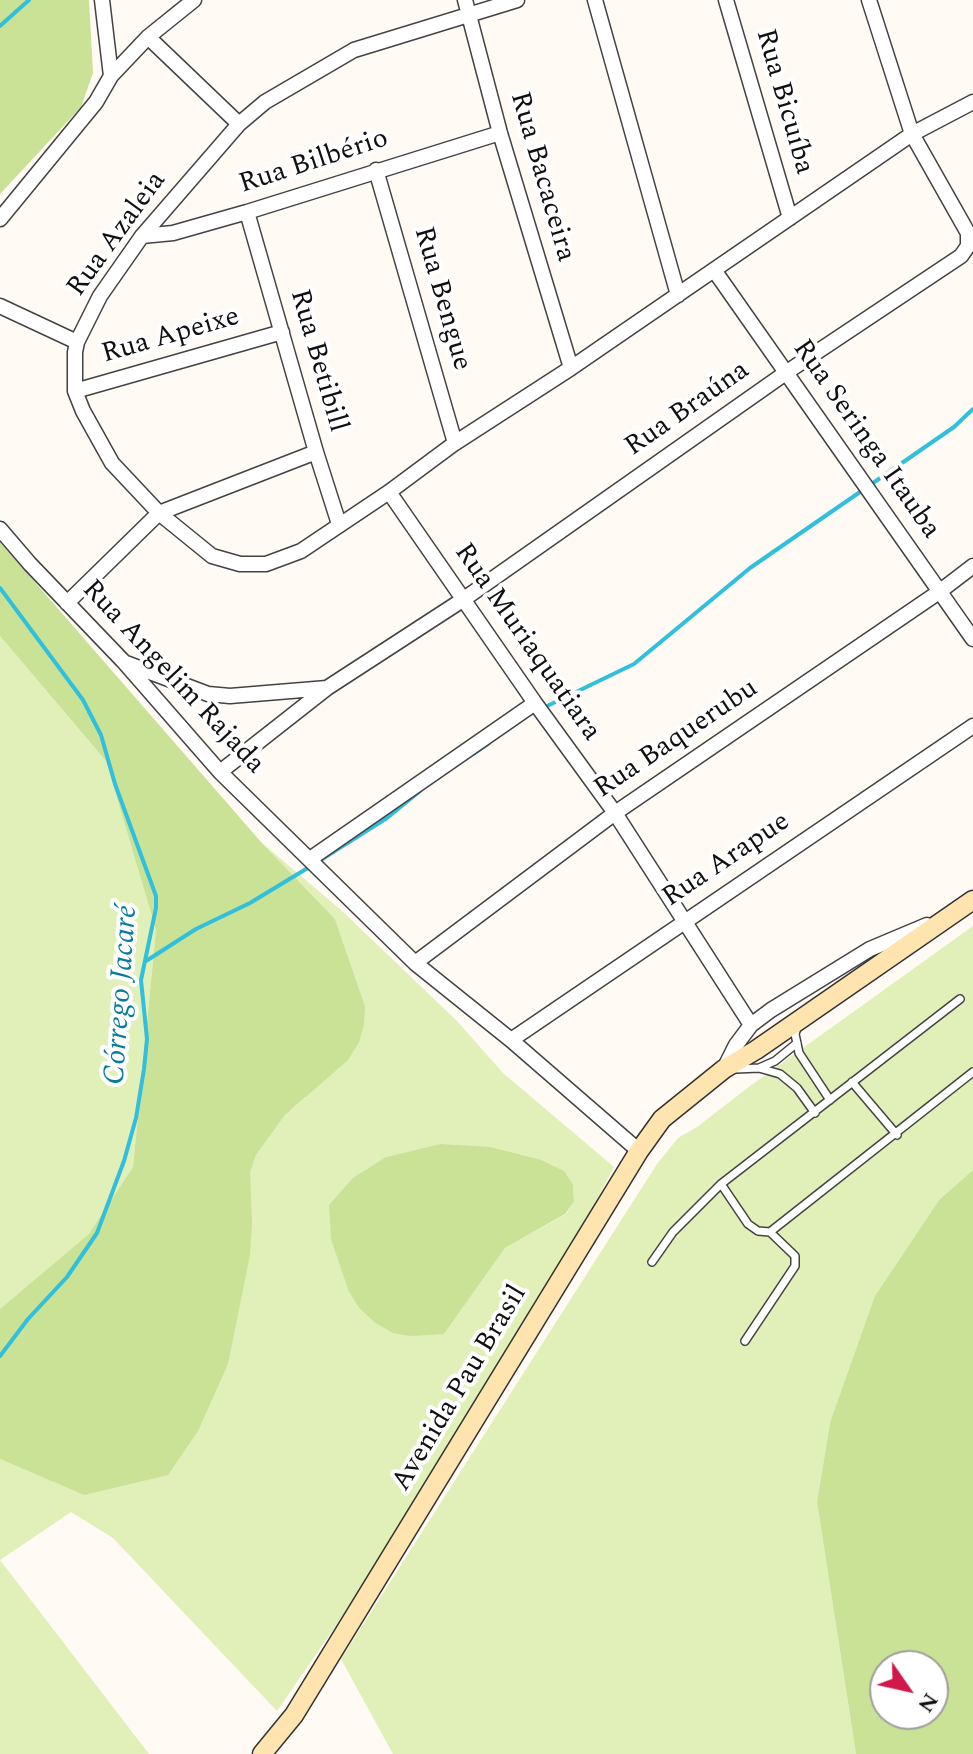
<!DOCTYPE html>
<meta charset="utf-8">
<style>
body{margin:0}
#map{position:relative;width:973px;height:1754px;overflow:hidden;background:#fffaf4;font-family:Spectral,serif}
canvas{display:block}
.north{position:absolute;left:869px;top:1650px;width:80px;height:80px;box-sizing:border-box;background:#fff;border:2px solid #9f9f9f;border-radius:50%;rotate:124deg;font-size:22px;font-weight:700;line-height:32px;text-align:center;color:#101010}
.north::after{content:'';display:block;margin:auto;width:28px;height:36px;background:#d2174a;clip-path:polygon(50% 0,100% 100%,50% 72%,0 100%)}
</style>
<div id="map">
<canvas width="973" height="1754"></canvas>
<div class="north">N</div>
</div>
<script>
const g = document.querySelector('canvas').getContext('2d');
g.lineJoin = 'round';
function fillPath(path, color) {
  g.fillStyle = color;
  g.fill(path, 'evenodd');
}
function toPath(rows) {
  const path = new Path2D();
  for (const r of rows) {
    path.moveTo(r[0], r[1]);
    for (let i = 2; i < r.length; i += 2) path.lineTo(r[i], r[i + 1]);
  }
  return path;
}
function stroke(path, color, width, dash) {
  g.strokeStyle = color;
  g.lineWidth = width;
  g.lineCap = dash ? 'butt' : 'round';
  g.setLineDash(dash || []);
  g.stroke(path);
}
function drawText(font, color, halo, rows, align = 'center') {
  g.font = font + ' Spectral,serif';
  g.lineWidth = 8;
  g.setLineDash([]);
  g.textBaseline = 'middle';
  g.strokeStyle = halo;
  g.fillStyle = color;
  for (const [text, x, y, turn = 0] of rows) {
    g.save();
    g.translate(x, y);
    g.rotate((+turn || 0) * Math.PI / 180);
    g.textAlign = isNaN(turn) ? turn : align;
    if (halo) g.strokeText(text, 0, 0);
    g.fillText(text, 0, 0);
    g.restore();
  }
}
fillPath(toPath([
 [0,636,106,761,156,930,133,1167,90,1234,0,1309],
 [261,842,342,911,457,1021,503,1073,614,1167,563,1264,361,1589,277,1711,113,1538,71,1512,0,1560,149,1754,0,1754,0,1459,84,1495,215,1389,228,1364,250,1198,250,1173,256,1155,285,1115,305,1098,365,1006,335,919],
 [440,1144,573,1185,574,1202,566,1214,505,1248,444,1334,374,1322,359,1308,349,1292,386,1157],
 [973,926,973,1170,940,1199,830,1423,817,1502,856,1754,393,1754,341,1659,657,1164,678,1138,697,1127,750,1086]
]), '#e1efb8');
fillPath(toPath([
 [0,0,89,0,93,73,81,107,0,194],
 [0,542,261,842,335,919,365,1006,364,1024,359,1042,348,1060,285,1115,256,1155,250,1173,252,1223,250,1255,228,1364,198,1431,168,1475,84,1495,0,1459,0,1309,89,1234,133,1167,156,930,106,761,0,636],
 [440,1144,490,1147,541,1160,564,1171,573,1185,574,1202,565,1214,505,1248,444,1334,410,1336,393,1333,374,1322,359,1308,349,1292,331,1239,329,1205,353,1178,386,1157],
 [973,1170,973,1754,856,1754,817,1502,830,1423,875,1296,940,1199],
 [885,1666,933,1666,933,1714,885,1714]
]), '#c9e295');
stroke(toPath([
 [0,26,29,0],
 [0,588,83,700,101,735,115,784,156,896,156,908,141,980,147,1039,144,1069,136,1118,124,1161,97,1233,67,1277,28,1319,0,1356],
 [543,708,634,664,750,568,954,427,973,409],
 [473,754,489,743],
 [319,861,387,818,420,791],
 [146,961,196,929,250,903,311,866]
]), '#30bfdd', 4);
const service = toPath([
 [797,1028,795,1034,799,1053,830,1100],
 [759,1068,775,1061,797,1043],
 [736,1069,759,1068,780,1074,797,1088,815,1113],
 [852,1082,897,1135],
 [721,1184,748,1224,758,1231,770,1232,973,1072],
 [652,1262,673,1232,721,1184,960,999],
 [745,1341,795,1266,795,1256,770,1232]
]);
const minor = toPath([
 [102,0,111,76],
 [465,0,500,133,571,368],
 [517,0,354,50,265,102,239,124,142,236,100,296,77,342,75,352,75,391,83,411,112,463,159,513,212,556,240,564,266,564,301,551,389,492,455,443,571,368,912,134,973,102],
 [595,0,678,295],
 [726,0,790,218],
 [148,37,239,124],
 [376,170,455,443],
 [247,212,316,452,339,524],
 [0,219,96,102,111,76,148,37,194,0],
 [142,236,173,233,247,212,500,133],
 [714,270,973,639],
 [0,306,77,342],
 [75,391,282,332],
 [389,492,535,703,615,813,751,1025],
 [0,529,30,564,123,661,220,772,415,963,511,1040,639,1151],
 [67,603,159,513,316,452],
 [126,663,208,694,230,696,327,688],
 [220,772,327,688,464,599,787,372,961,256,968,246,968,233,912,134,869,0],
 [310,859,535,703],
 [415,963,615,813,939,592,973,566],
 [511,1040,973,726],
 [724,1069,736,1045,751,1025,771,1010,870,949,927,925]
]);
const secondary = toPath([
 [262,1754,294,1715,639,1151,662,1119,724,1069,756,1050,973,900]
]);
stroke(service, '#434343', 10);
stroke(minor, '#434343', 17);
stroke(secondary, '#323232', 21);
stroke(service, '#fff', 7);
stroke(minor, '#fff', 14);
stroke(secondary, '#ffe4af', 18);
drawText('28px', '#101010', '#fff', [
 ["Rua Bicuíba",783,102,74],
 ["Rua Bilbério",314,163,-18],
 ["Rua Bacaceira",541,177,74],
 ["Rua Azaleia",118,235,-54],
 ["Rua Bengue",441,299,74],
 ["Rua Apeixe",171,337,-16],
 ["Rua Betibill",317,361,74],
 ["Rua Braúna",688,410,-35],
 ["Rua Seringa Itauba",865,440,55],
 ["Rua Muriaquatiara",526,643,55],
 ["Rua Angelim Rajada",172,678,47],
 ["Rua Baquerubu",677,740,-34],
 ["Rua Arapue",727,861,-34],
 ["Avenida Pau Brasil",461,1389,-59]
]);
drawText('italic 30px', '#0a7c9b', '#fff', [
 ["Córrego Jacaré",123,995,-86]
]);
</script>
